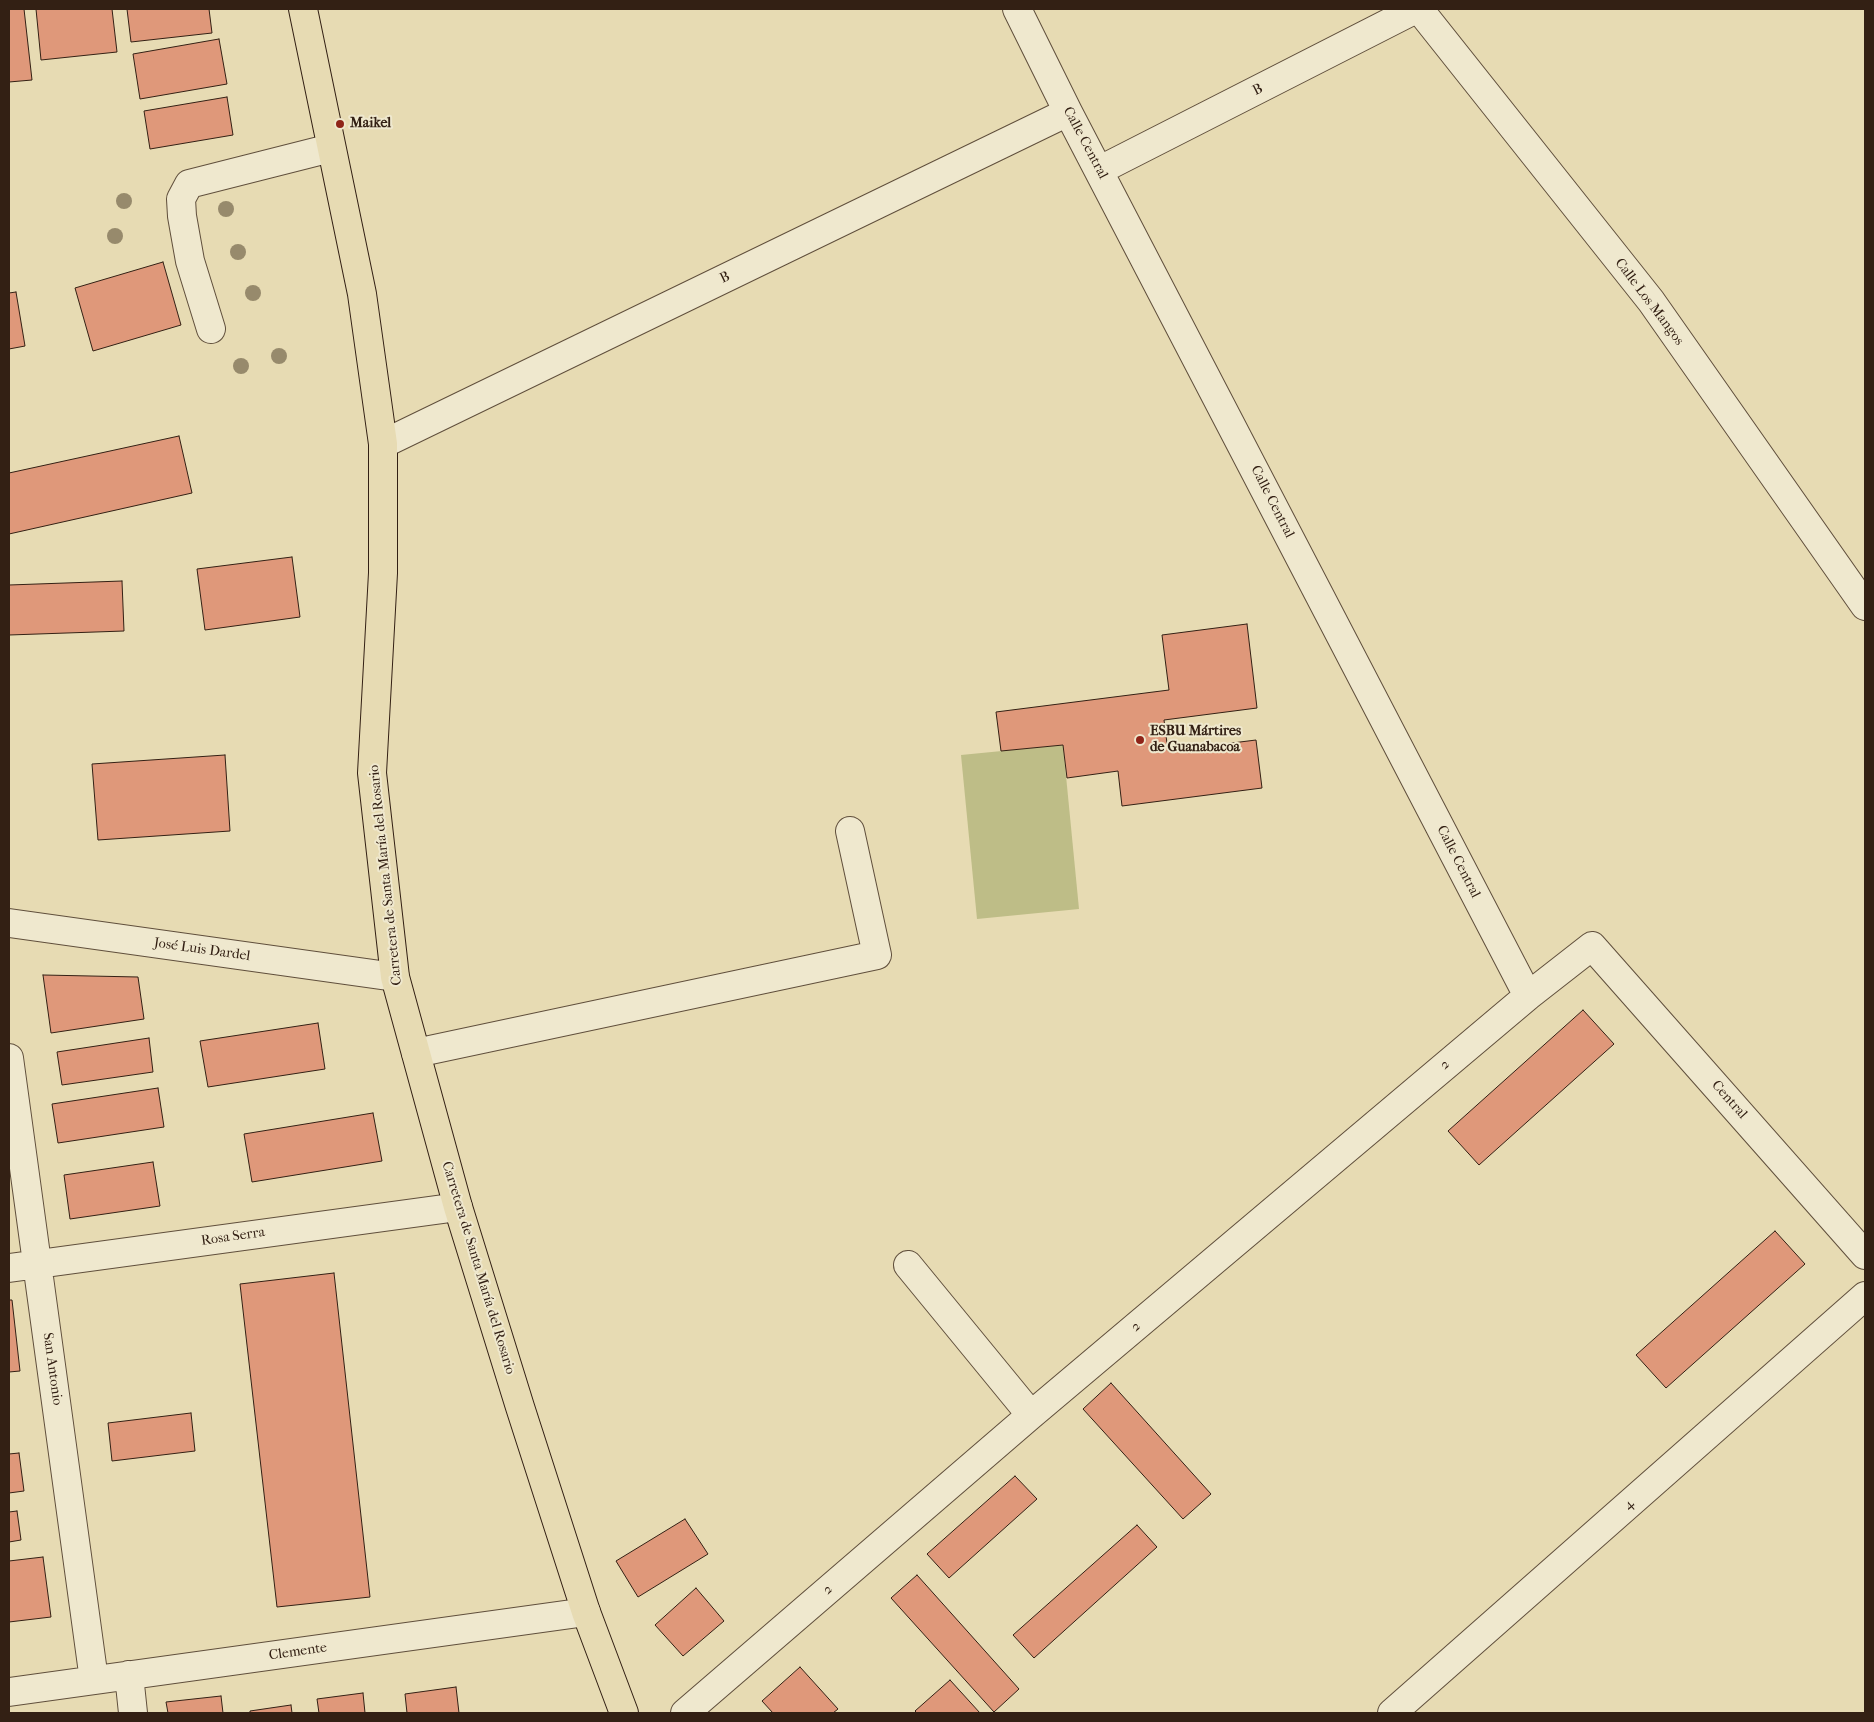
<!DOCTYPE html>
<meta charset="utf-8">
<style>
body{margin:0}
#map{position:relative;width:1874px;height:1722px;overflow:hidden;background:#e7dbb3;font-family:"IM FELL French Canon",serif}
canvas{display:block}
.frame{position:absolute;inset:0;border:10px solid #332014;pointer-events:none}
</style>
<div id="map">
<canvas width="1874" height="1722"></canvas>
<div class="frame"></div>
</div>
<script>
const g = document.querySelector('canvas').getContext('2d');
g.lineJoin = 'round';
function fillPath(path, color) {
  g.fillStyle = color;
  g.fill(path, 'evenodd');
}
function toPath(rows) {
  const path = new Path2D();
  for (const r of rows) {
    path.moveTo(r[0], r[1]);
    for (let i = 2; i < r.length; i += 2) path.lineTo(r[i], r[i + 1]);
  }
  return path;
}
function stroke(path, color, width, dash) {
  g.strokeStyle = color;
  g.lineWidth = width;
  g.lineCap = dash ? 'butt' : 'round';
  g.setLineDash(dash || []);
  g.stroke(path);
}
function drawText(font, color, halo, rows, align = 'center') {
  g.font = font + ' "IM FELL French Canon",serif';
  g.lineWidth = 4;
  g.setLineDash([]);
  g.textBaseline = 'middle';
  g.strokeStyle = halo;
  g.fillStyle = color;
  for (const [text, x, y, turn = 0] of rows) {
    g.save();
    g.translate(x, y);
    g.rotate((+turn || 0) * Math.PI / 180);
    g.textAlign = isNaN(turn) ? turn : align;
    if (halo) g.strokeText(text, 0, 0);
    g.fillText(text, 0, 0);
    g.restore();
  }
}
fillPath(toPath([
 [1063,745,1079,909,977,919,961,755]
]), '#bebd87');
const building = toPath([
 [9,9,24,9,32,80,9,82,9,9],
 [36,9,112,9,117,52,41,60,36,9],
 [127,9,209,9,212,33,131,42,127,9],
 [219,39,227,84,140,99,133,54,219,39],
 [227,97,233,135,150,149,144,111,227,97],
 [163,262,181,325,93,351,75,288,163,262],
 [16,292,25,346,9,349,9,293,16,292],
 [179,436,192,493,9,534,9,473,179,436],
 [292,557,300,617,205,630,197,569,292,557],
 [122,581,124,631,9,635,9,585,122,581],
 [1247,624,1257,708,1164,720,1168,751,1256,740,1262,788,1122,806,1118,771,1067,778,1063,745,1001,751,996,712,1169,690,1162,635,1247,624],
 [225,755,230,831,98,840,92,764,225,755],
 [43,975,138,977,144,1019,51,1033,43,975],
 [1583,1010,1614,1044,1479,1165,1448,1131,1583,1010],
 [318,1023,325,1069,208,1087,200,1041,318,1023],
 [149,1038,153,1072,62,1085,57,1052,149,1038],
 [158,1088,164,1127,58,1143,52,1104,158,1088],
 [373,1113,382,1161,252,1182,244,1134,373,1113],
 [153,1162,160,1206,70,1219,64,1175,153,1162],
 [1775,1231,1805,1264,1666,1388,1636,1355,1775,1231],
 [334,1273,370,1597,277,1607,240,1284,334,1273],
 [9,1300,12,1300,20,1371,9,1372,9,1300],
 [1111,1383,1211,1494,1183,1519,1083,1409,1111,1383],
 [191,1413,195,1451,112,1461,108,1423,191,1413],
 [19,1453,24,1491,9,1493,9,1454,19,1453],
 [1015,1476,1037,1499,949,1578,927,1554,1015,1476],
 [17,1511,21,1540,9,1542,9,1512,17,1511],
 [685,1519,708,1554,638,1597,616,1561,685,1519],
 [1137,1525,1157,1547,1034,1658,1013,1635,1137,1525],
 [43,1557,51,1617,9,1622,9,1561,43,1557],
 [917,1575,1019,1689,994,1712,891,1598,917,1575],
 [696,1588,724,1621,683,1656,655,1625,696,1588],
 [800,1667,838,1709,833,1713,773,1713,762,1701,800,1667],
 [950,1680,980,1713,917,1713,915,1711,950,1680],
 [456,1687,459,1713,407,1713,405,1694,456,1687],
 [363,1693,365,1713,319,1713,317,1699,363,1693],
 [221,1696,223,1713,168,1713,166,1702,221,1696],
 [291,1705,292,1713,250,1713,250,1711,291,1705]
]);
fillPath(building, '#df987a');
stroke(building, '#332014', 1);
const minor = toPath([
 [1017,9,1068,112,1528,996],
 [1419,9,1651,301,1865,606],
 [1100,170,1416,9],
 [211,329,190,261,182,216,181,199,189,184,331,148],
 [383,444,1068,112],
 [9,923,395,977],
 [416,1053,877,955,850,831],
 [9,1058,94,1680],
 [908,1265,1031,1415],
 [9,1268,458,1207],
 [129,1675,133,1713],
 [9,1692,586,1612],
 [685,1713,1031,1415,1528,996,1592,946,1865,1255],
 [1392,1713,1865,1296]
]);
const major = toPath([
 [303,9,362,294,383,444,383,573,372,773,395,977,458,1207,520,1407,586,1612,624,1713]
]);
stroke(minor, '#604f3c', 30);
stroke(major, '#332014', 30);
stroke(minor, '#efe8ce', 28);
stroke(major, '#e7dbb3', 28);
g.fillStyle = '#978a6c';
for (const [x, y] of [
 [124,201],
 [226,209],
 [115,236],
 [238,252],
 [253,293],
 [279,356],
 [241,366]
]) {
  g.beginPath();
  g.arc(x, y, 8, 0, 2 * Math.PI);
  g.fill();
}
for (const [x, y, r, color] of [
 [340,124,5,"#8f2418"],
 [1140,740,5,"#8f2418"]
]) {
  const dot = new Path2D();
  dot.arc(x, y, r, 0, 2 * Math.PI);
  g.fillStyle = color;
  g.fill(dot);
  stroke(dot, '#efe8ce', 2);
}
drawText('14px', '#332014', '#efe8ce', [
 ["B",1258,90,-27],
 ["Calle Central",1085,143,62],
 ["B",725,278,-26],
 ["Calle Los Mangos",1649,302,53],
 ["Calle Central",1272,502,63],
 ["Calle Central",1458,862,63],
 ["Carretera de Santa María del Rosario",386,875,-96],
 ["José Luis Dardel",202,950,8],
 ["2",1445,1065,-40],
 ["Central",1729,1100,48],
 ["Rosa Serra",233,1237,-8],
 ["Carretera de Santa María del Rosario",478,1268,73],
 ["2",1136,1327,-40],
 ["San Antonio",52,1369,82],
 ["4",1629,1505,-41],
 ["2",828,1590,-41],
 ["Clemente",298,1652,-8]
]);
drawText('bold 14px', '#332014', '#efe8ce', [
 ["Maikel",350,124],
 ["ESBU Mártires",1150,732],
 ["de Guanabacoa",1150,748]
], 'left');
</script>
